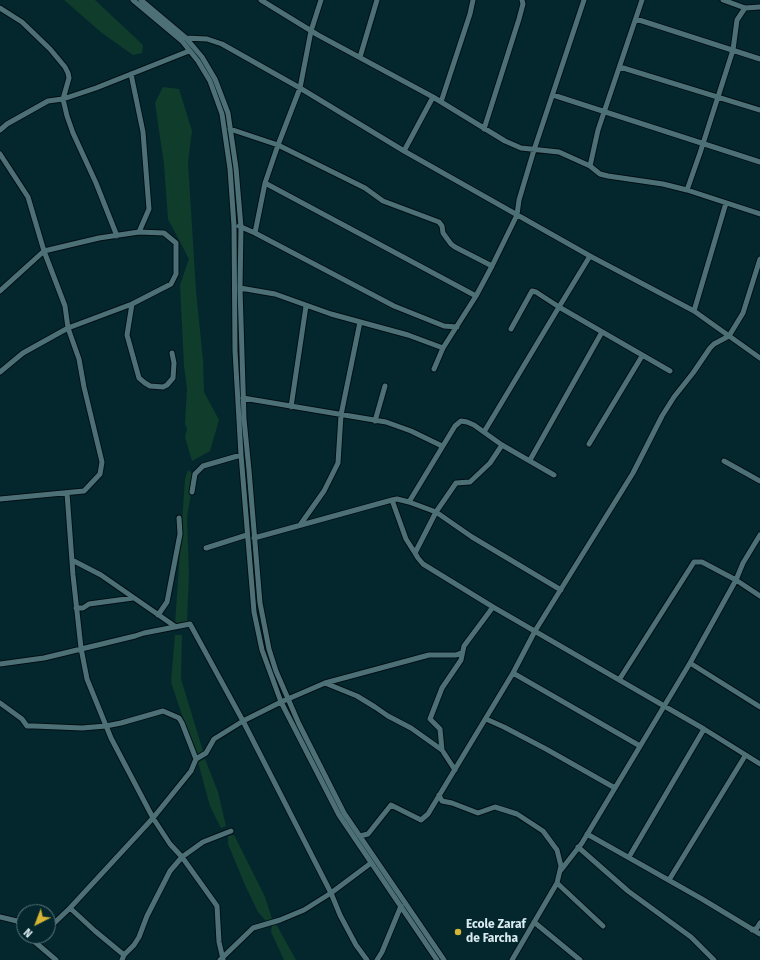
<!DOCTYPE html>
<style>
body{margin:0}
#map{position:relative;width:760px;height:960px;overflow:hidden;background:#04272e;font-family:"Fira Sans",sans-serif}
canvas{display:block}
.north{position:absolute;left:16px;top:904px;width:40px;height:40px;box-sizing:border-box;background:#04272e;border:1px solid #5a767c;border-radius:50%;rotate:222deg;font-size:11px;font-weight:700;line-height:16px;text-align:center;color:#daecf0}
.north::after{content:'';display:block;margin:auto;width:14px;height:18px;background:#d5b534;clip-path:polygon(50% 0,100% 100%,50% 72%,0 100%)}
</style>
<div id="map">
<canvas width="760" height="960"></canvas>
<div class="north">N</div>
</div>
<script>
const g = document.querySelector('canvas').getContext('2d');
g.lineJoin = 'round';
function fillPath(path, color) {
  g.fillStyle = color;
  g.fill(path, 'evenodd');
}
function toPath(rows) {
  const path = new Path2D();
  for (const r of rows) {
    path.moveTo(r[0], r[1]);
    for (let i = 2; i < r.length; i += 2) path.lineTo(r[i], r[i + 1]);
  }
  return path;
}
function stroke(path, color, width, dash) {
  g.strokeStyle = color;
  g.lineWidth = width;
  g.lineCap = dash ? 'butt' : 'round';
  g.setLineDash(dash || []);
  g.stroke(path);
}
function drawText(font, color, halo, rows, align = 'center') {
  g.font = font + ' "Fira Sans",sans-serif';
  g.lineWidth = 4;
  g.setLineDash([]);
  g.textBaseline = 'middle';
  g.strokeStyle = halo;
  g.fillStyle = color;
  for (const [text, x, y, turn = 0] of rows) {
    g.save();
    g.translate(x, y);
    g.rotate((+turn || 0) * Math.PI / 180);
    g.textAlign = isNaN(turn) ? turn : align;
    if (halo) g.strokeText(text, 0, 0);
    g.fillText(text, 0, 0);
    g.restore();
  }
}
fillPath(toPath([
 [64,0,95,0,143,45,142,53,133,55,102,33],
 [163,87,179,89,192,131,188,162,196,291,203,360,204,392,219,420,210,451,192,461,185,437,187,429,185,424,187,389,184,366,180,285,189,259,168,219,164,164,155,103],
 [188,470,194,475,187,517,189,574,187,622,175,624,185,479],
 [175,635,182,635,181,679,203,751,196,757,171,682],
 [205,759,218,792,226,826,221,828,210,806,198,762],
 [234,835,265,897,272,919,267,922,258,912,245,885,228,844,228,836],
 [276,924,296,960,284,960,271,932,272,926]
]), '#103c2b');
const minor = toPath([
 [133,0,182,41,198,61,210,81,222,114,230,169,234,226,235,351,241,455,254,612,262,650,281,702,339,815,437,960],
 [141,0,186,38,202,57,215,79,228,113,236,168,241,227,240,288,244,419,249,470,260,603,269,649,276,671,299,724,344,813,444,960],
 [261,0,318,35,433,97,505,141,521,148,559,152,590,166,600,174,608,176,663,184,687,190,760,214],
 [723,0,745,8,760,7],
 [0,8,22,22,50,49,65,67,68,73,69,78,63,99,67,116,73,133,96,183,117,236],
 [636,19,760,59],
 [186,38,207,39,222,44,300,88,404,151,590,256,694,311,760,358],
 [360,57,377,0],
 [620,67,760,110],
 [131,74,143,132,149,209,139,232],
 [553,95,760,162],
 [441,102,470,14,473,0],
 [230,129,278,145,365,188,383,201,439,222,442,226,443,233,451,244,455,247,492,266],
 [484,129,519,19,523,4,522,0],
 [0,130,7,124,48,101,63,99,96,88,189,51],
 [404,151,433,97],
 [0,154,28,197,44,251,65,306,68,328,79,359,84,387,102,462,100,474,84,491,0,499],
 [590,166,598,130,642,0],
 [265,183,476,296],
 [687,190,700,153,733,50,737,20,745,8],
 [239,226,255,233,394,306,444,326,457,327],
 [255,233,265,183,278,145,300,88,311,31,321,0],
 [590,256,559,307,670,371],
 [240,288,275,294,331,314,408,335,443,348],
 [0,291,44,251,99,238,139,232,164,233,176,243,176,274,171,284,132,304,68,328,23,353,0,372],
 [132,304,127,335,139,378,145,383,150,386,163,387,167,385,173,378,174,363,172,353],
 [694,311,726,203],
 [434,369,443,348,476,296,492,266,517,215,519,200,534,150,584,0],
 [243,398,386,422,411,431,442,446],
 [291,407,306,306],
 [375,421,385,386],
 [484,432,559,307,536,292,532,291,511,329],
 [589,444,642,356],
 [502,445,490,463,470,482,456,483,436,512,472,537,561,590],
 [530,460,602,332],
 [724,461,760,481],
 [192,492,195,474,203,466,241,455],
 [67,493,73,575,81,648,87,679,111,738,153,818,170,844,182,857,217,906,219,942,223,959],
 [392,500,406,539,415,553],
 [409,502,455,426,461,421,467,422,474,425,502,445,554,475],
 [300,525,324,491,338,463,341,415,360,322],
 [254,538,392,500,397,499,409,502,436,512,415,553,418,558,423,564,493,607,704,729,760,764],
 [206,548,247,535],
 [72,560,101,575,176,627],
 [76,608,83,608,89,604,133,598],
 [158,615,167,602,180,534,179,518],
 [690,663,760,707],
 [0,664,44,658,135,636,144,633,190,624,243,721,331,893,304,910,280,920,253,928,220,960],
 [513,673,640,746],
 [619,680,694,562,702,562,736,580,760,596],
 [325,683,357,696,375,707,388,716,411,728,442,750,455,770],
 [0,703,22,719,27,726,34,726,82,728,106,726,121,723,163,711,179,718,182,723,196,759],
 [486,719,504,727,546,749,615,788],
 [442,750,440,729,430,719,442,688,461,660,464,646,493,607],
 [439,795,442,801,452,803,478,813,495,807,517,814,543,831,557,850,561,866,557,883,512,960],
 [587,834,702,899,760,934],
 [360,836,368,834,391,805,421,820,428,814,513,673,535,631,633,473,662,416,674,397,693,373,710,348,714,344,729,336,743,313,760,259],
 [578,847,628,891,691,937,714,960],
 [629,857,704,729],
 [561,870,582,843,690,663,736,580,743,563,760,535],
 [669,880,745,756],
 [557,883,603,926],
 [70,908,153,818,191,771,196,759,206,753,214,739,243,721,281,702,325,683,429,655,456,655,461,653],
 [0,917,17,921,24,929],
 [534,922,580,960],
 [48,929,70,908,95,931,124,955],
 [752,930,757,928,760,923],
 [30,936,35,942,41,936],
 [35,942,56,960],
 [122,960,124,955,134,945,139,937,147,916,170,871,182,857,203,842,231,831],
 [367,960,356,945,340,915,331,893,371,863],
 [377,960,382,952,401,906]
]);
stroke(minor, '#000f14', 7);
stroke(minor, '#4d6f76', 5);
for (const [x, y, r, color] of [
 [458,932,4,"#d5b534"]
]) {
  const dot = new Path2D();
  dot.arc(x, y, r, 0, 2 * Math.PI);
  g.fillStyle = color;
  g.fill(dot);
  stroke(dot, '#04272e', 1.5);
}
drawText('bold 12px', '#daecf0', '#04272e', [
 ["Ecole Zaraf",466,925],
 ["de Farcha",466,939]
], 'left');
</script>
